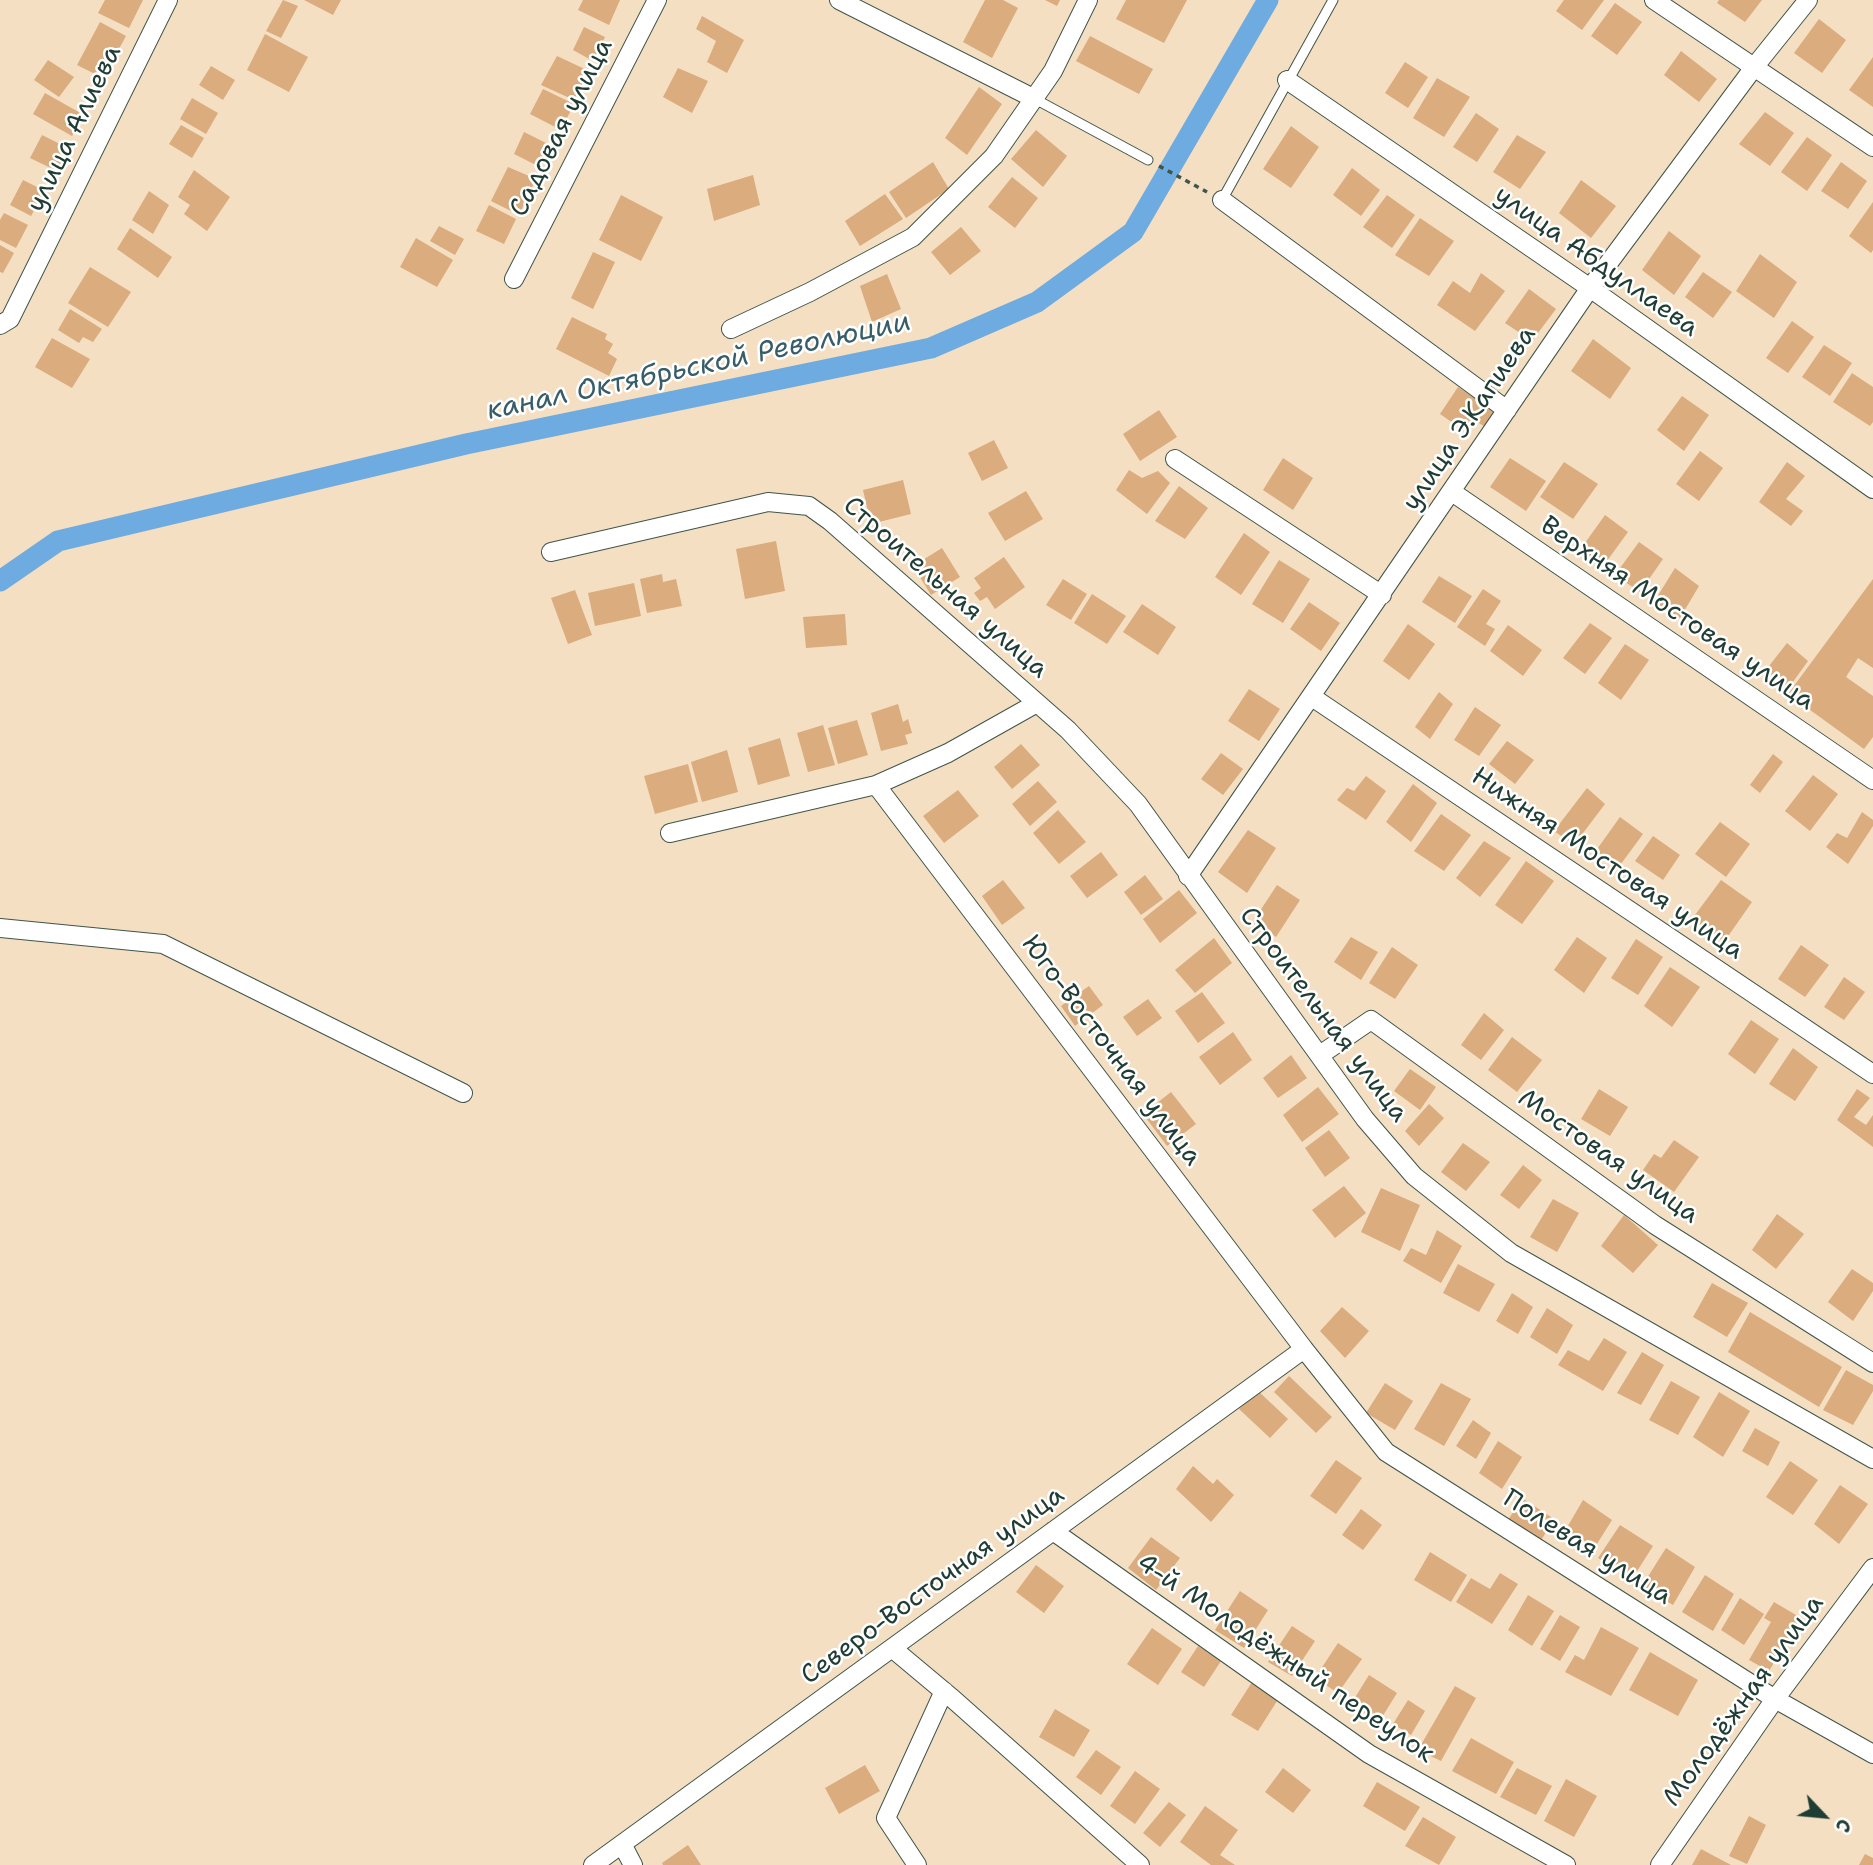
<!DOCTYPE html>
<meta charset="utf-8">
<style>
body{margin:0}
#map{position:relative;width:1873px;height:1865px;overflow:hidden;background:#f4dfc2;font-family:"Shantell Sans",sans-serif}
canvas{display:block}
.north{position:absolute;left:1789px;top:1781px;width:70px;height:70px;-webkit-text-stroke:5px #fff;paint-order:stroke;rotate:116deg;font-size:19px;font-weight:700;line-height:28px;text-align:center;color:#1f3d34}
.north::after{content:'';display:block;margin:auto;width:24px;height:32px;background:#1f3d34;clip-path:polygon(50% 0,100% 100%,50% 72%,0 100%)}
</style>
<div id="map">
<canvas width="1873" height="1865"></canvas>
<div class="north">С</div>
</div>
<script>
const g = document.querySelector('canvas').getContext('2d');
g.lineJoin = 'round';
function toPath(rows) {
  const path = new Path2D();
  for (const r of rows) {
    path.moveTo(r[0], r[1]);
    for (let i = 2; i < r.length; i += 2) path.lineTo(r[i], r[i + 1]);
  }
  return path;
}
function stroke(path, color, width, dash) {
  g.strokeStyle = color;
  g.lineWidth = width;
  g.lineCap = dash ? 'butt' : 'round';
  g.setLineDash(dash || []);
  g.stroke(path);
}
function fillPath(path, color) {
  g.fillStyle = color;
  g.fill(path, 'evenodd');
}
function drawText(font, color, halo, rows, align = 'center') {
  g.font = font + ' "Shantell Sans",sans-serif';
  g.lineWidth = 5;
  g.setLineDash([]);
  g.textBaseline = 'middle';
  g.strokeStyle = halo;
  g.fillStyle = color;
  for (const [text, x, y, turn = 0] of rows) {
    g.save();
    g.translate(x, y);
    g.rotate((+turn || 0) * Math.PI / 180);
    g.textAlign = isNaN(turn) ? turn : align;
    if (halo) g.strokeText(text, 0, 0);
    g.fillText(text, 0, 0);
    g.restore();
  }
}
stroke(toPath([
 [0,581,58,541,466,444,931,348,1037,302,1133,232,1268,0]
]), '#6eabe0', 21);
fillPath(toPath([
 [105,0,143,0,129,28,98,13],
 [283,0,298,6,281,38,266,31],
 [304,0,341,0,333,15],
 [583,0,620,0,609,25,578,10],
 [985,0,1003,0,1018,8,992,58,963,42],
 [1045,0,1060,0,1057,6],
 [1126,0,1187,0,1164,43,1116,19],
 [1564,0,1604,0,1582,30,1556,11],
 [1719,0,1762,0,1745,22,1717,3],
 [1615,3,1642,22,1617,55,1591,36],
 [702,16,744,40,727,73,707,62,716,41,696,29],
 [1819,19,1846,40,1822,73,1794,53],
 [100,22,126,36,103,78,77,65],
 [584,27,605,37,593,61,573,50],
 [265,34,308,57,289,92,247,70],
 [1090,36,1153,69,1139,94,1076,61],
 [1681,51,1717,79,1699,102,1664,75],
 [557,56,589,71,574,100,541,85],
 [1873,57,1873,107,1849,90],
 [48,60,74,77,59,97,34,80],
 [1405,62,1428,77,1408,108,1385,93],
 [211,66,235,80,223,100,199,85],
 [678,68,708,81,692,113,663,97],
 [1437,78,1470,97,1444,137,1413,118],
 [979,87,1002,104,967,155,945,138],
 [543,89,574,104,561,130,530,114],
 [45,93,84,115,72,136,33,114],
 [192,98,218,113,206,134,180,119],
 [1765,112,1794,133,1770,166,1739,144],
 [1476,113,1499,129,1477,162,1453,147],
 [181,125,204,138,192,158,169,144],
 [1291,126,1319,147,1291,188,1263,169],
 [1036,130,1067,156,1043,187,1011,159],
 [524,132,552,146,540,167,514,154],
 [42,135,68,148,57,171,30,158],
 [1517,135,1546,152,1520,189,1493,172],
 [1807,137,1832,155,1807,191,1781,172],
 [933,162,949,189,906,218,889,192],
 [1841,162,1867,181,1848,209,1821,191],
 [508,167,536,179,519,215,491,201],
 [1352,168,1380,190,1361,216,1333,195],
 [194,170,230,197,207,231,184,214,190,205,178,197],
 [753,175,760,205,714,221,707,189],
 [1012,177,1038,198,1015,228,988,207],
 [23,180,45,191,31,216,10,205],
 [1581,180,1616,206,1591,238,1559,213],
 [149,191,169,205,153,234,132,220],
 [885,194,903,219,860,246,845,221],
 [621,195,663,217,641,261,599,240],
 [1387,195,1415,215,1392,248,1363,227],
 [1873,202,1873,250,1871,253,1849,236],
 [489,205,516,219,504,244,476,231],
 [4,213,28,225,16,248,0,240,0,220],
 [1420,218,1454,241,1429,276,1395,255],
 [439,226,464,239,455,255,430,241],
 [961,227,981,251,950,275,931,252],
 [130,228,172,257,158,278,117,249],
 [1669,231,1701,256,1674,295,1642,270],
 [416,238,453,260,437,287,400,267],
 [0,245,14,253,3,273,0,272],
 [593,252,615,262,593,309,571,298],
 [1760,254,1797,282,1774,318,1736,291],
 [90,267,131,292,108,327,68,303],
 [1703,272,1732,292,1713,318,1685,297],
 [1481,273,1505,291,1475,331,1437,305,1453,281,1470,293],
 [887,274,901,309,872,322,860,286],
 [1529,289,1556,309,1532,341,1505,323],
 [70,309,102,329,93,342,83,337,79,343,58,330],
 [572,317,607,334,605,339,613,344,608,353,617,359,609,376,556,349],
 [1792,321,1814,337,1788,373,1766,358],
 [52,338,90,359,72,388,35,367],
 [1593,339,1631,368,1610,399,1571,371],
 [1824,345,1852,363,1830,396,1802,377],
 [1852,373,1873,387,1873,422,1870,426,1833,402],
 [1458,387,1498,413,1487,428,1474,420,1466,432,1440,414],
 [1682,396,1709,415,1684,451,1657,430],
 [1159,410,1177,437,1140,461,1123,434],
 [994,440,1008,468,982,481,968,453],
 [1700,451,1723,468,1699,501,1676,484],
 [1283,458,1313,478,1293,510,1263,490],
 [1510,458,1546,481,1526,511,1490,487],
 [1564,462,1598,484,1573,519,1540,497],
 [1787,462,1805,476,1786,499,1803,511,1791,526,1759,502],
 [1129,470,1142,478,1158,471,1170,483,1147,514,1116,490],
 [903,480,911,514,871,524,863,490],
 [1179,486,1208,508,1185,539,1155,521],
 [1026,491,1043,519,1005,541,988,513],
 [1605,515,1628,532,1604,565,1580,550],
 [1244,533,1270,552,1241,595,1215,577],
 [776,541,785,591,745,599,736,549],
 [1639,542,1663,559,1640,592,1615,575],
 [942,548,960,577,931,595,913,566],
 [1004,557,1025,587,995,609,987,597,980,601,974,593,981,588,974,578],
 [1279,560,1310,579,1283,623,1252,604],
 [1675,568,1699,586,1680,618,1654,602],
 [662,574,663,582,676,579,682,606,647,613,640,579],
 [1439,576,1472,596,1455,623,1422,602],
 [1063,579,1087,594,1071,620,1046,605],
 [1873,579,1873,668,1858,658,1846,677,1873,696,1873,737,1864,749,1788,694],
 [634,583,641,616,595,626,588,593],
 [1483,589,1501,601,1486,624,1495,629,1485,646,1457,627],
 [575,590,592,635,568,644,551,598],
 [1092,594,1126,616,1107,644,1074,623],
 [1309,602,1340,623,1321,651,1290,629],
 [1142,604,1176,627,1158,655,1123,632],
 [845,614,847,645,806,648,803,617],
 [1590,623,1612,638,1585,674,1563,658],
 [1408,624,1435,644,1409,680,1383,661],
 [1508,625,1542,650,1523,676,1490,651],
 [1787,643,1808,661,1785,693,1762,675],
 [1625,644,1649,660,1621,700,1598,683],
 [1249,689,1280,709,1259,741,1228,721],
 [1439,692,1453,704,1430,739,1415,727],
 [898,704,903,722,908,719,912,733,905,735,908,744,881,751,871,713],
 [1475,707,1501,725,1479,756,1454,740],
 [857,720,868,755,838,764,828,728],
 [823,725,835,765,808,772,797,733],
 [780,738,790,776,758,785,748,748],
 [1507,741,1534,760,1515,784,1489,764],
 [1021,744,1040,765,1012,789,994,767],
 [727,750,738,792,702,802,691,762],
 [1221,753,1243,769,1223,795,1201,779],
 [1773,754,1783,762,1760,793,1750,785],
 [688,764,698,802,655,814,644,776],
 [1813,775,1838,794,1810,831,1785,811],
 [1366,776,1386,791,1366,820,1337,800,1347,788,1354,791],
 [1038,781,1057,802,1030,826,1012,804],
 [1413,784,1437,803,1411,842,1386,822],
 [1587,788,1605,804,1574,845,1554,831],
 [958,790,979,816,944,843,923,816],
 [1058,810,1086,842,1059,864,1033,833],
 [1862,812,1873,820,1873,826,1848,864,1826,847,1837,833,1847,838],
 [1441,814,1471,835,1444,871,1414,851],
 [1620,817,1643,834,1618,868,1595,852],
 [1720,822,1750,844,1726,877,1695,854],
 [1248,830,1276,848,1247,893,1218,872],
 [1653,836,1680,855,1663,880,1635,861],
 [1484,841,1511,858,1480,897,1456,878],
 [1101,852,1118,875,1087,898,1070,876],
 [1526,861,1554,881,1522,924,1495,905],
 [1145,875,1163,899,1141,915,1124,892],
 [1003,880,1025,908,1002,925,982,896],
 [1721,880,1752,902,1724,942,1692,919],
 [1277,885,1300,900,1276,937,1254,920],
 [1179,890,1197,913,1160,943,1143,919],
 [1351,937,1378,952,1361,980,1334,962],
 [1577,937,1607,958,1584,993,1554,970],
 [1214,938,1232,963,1195,993,1175,970],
 [1636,939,1663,957,1638,995,1611,978],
 [1801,945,1829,965,1805,997,1778,979],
 [1392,947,1418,965,1395,999,1369,983],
 [1670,967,1700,987,1672,1027,1644,1006],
 [1844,977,1865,992,1844,1020,1824,1007],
 [1089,986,1103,1005,1075,1026,1061,1006],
 [1202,992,1225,1023,1198,1043,1175,1011],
 [1148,999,1162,1018,1137,1036,1123,1017],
 [1484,1013,1504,1030,1481,1060,1461,1045],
 [1751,1020,1779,1039,1755,1074,1728,1054],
 [1233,1032,1252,1060,1220,1085,1199,1057],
 [1512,1037,1542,1060,1517,1092,1488,1070],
 [1793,1048,1818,1067,1795,1101,1769,1084],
 [1291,1055,1307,1078,1278,1098,1263,1078],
 [1410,1069,1436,1087,1420,1110,1394,1091],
 [1318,1087,1339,1114,1302,1142,1283,1115],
 [1599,1089,1628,1107,1610,1136,1581,1119],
 [1857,1089,1870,1098,1854,1117,1866,1125,1873,1115,1873,1147,1837,1120],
 [1171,1092,1196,1124,1167,1146,1143,1114],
 [1429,1104,1444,1118,1419,1146,1405,1131],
 [1329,1130,1350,1158,1325,1177,1305,1148],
 [1674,1140,1699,1157,1674,1192,1643,1170,1654,1154,1661,1158],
 [1463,1143,1490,1162,1466,1191,1441,1172],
 [1523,1165,1542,1180,1519,1209,1500,1195],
 [1344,1186,1366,1213,1335,1238,1312,1210],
 [1381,1188,1420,1205,1400,1251,1361,1232],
 [1553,1199,1579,1213,1557,1252,1530,1237],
 [1777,1214,1804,1234,1776,1269,1752,1250],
 [1624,1215,1658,1245,1633,1273,1601,1246],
 [1437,1230,1462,1246,1441,1283,1403,1261,1411,1248,1426,1255],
 [1458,1264,1495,1284,1479,1312,1443,1293],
 [1852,1269,1873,1283,1873,1291,1853,1321,1828,1302],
 [1712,1283,1748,1303,1727,1337,1693,1317],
 [1512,1293,1533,1307,1518,1334,1496,1321],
 [1342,1307,1369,1331,1345,1358,1320,1331],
 [1547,1308,1573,1325,1557,1354,1530,1337],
 [1750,1312,1842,1367,1819,1407,1728,1352],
 [1604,1338,1627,1352,1603,1391,1558,1365,1568,1350,1589,1361],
 [1642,1352,1664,1365,1641,1405,1617,1393],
 [1846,1370,1873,1385,1873,1391,1853,1425,1823,1410],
 [1289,1376,1332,1417,1316,1433,1274,1392],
 [1671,1381,1700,1397,1678,1435,1649,1420],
 [1385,1383,1413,1401,1395,1430,1366,1413],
 [1441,1383,1471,1399,1444,1446,1414,1429],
 [1257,1390,1288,1419,1270,1438,1239,1409],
 [1719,1392,1750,1411,1723,1457,1693,1437],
 [1473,1420,1491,1433,1476,1459,1456,1446],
 [1755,1428,1780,1442,1768,1466,1742,1451],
 [1498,1441,1522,1457,1502,1489,1479,1473],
 [1336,1460,1362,1478,1336,1514,1310,1496],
 [1790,1461,1818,1480,1793,1515,1766,1497],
 [1193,1466,1213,1484,1217,1479,1234,1495,1211,1522,1176,1489],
 [1840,1485,1868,1504,1839,1544,1814,1524],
 [1522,1498,1554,1519,1540,1542,1508,1520],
 [1583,1500,1612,1520,1590,1555,1562,1536],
 [1361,1509,1382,1525,1363,1550,1342,1535],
 [1620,1525,1653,1546,1632,1579,1598,1558],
 [1151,1537,1180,1558,1156,1590,1128,1568],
 [1666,1548,1695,1567,1673,1605,1642,1586],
 [1430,1552,1467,1575,1451,1602,1414,1580],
 [1036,1565,1064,1586,1044,1613,1016,1592],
 [1500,1573,1518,1584,1492,1624,1456,1602,1471,1578,1490,1589],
 [1705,1575,1734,1594,1713,1631,1682,1612],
 [1240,1591,1268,1610,1244,1648,1215,1630],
 [1528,1595,1554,1611,1532,1646,1508,1630],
 [1740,1598,1764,1614,1744,1645,1721,1630],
 [1774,1602,1801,1618,1769,1671,1749,1660,1771,1622,1764,1618],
 [1560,1615,1580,1627,1560,1661,1540,1649],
 [1292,1626,1315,1641,1292,1676,1268,1662],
 [1601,1627,1639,1648,1611,1696,1565,1672,1575,1655,1584,1660],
 [1152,1628,1182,1649,1158,1685,1127,1664],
 [1338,1643,1362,1659,1338,1693,1315,1678],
 [1198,1646,1221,1661,1204,1687,1181,1672],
 [1650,1652,1698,1680,1678,1716,1629,1690],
 [1369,1675,1397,1693,1379,1722,1351,1704],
 [1252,1682,1279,1698,1258,1731,1231,1715],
 [1455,1686,1476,1698,1441,1761,1418,1750],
 [1408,1700,1425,1711,1411,1735,1393,1724],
 [1055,1709,1090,1730,1074,1757,1039,1737],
 [1471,1738,1514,1762,1496,1794,1452,1771],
 [1096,1750,1121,1767,1101,1795,1076,1777],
 [865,1765,880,1791,839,1814,825,1788],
 [1283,1768,1311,1790,1293,1813,1265,1792],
 [1517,1768,1552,1786,1536,1815,1500,1797],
 [1135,1771,1160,1789,1135,1824,1110,1806],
 [1566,1779,1597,1796,1574,1837,1544,1821],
 [1377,1782,1420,1807,1405,1831,1363,1806],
 [1169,1802,1186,1815,1160,1847,1143,1833],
 [1205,1806,1238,1830,1220,1855,1235,1865,1211,1865,1180,1842],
 [1749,1816,1766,1825,1747,1864,1729,1856],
 [1423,1817,1456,1837,1439,1865,1405,1846],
 [688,1845,701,1865,663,1865,662,1863],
 [1701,1849,1731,1865,1692,1865],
 [1865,1854,1873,1858,1873,1865,1859,1865]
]), '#daac7e');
const lane = toPath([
 [1035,99,1148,160],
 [1222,200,1333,0]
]);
const street = toPath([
 [839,0,1035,99],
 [1654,0,1873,147],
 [1287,80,1590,288,1873,489],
 [1222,200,1507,410],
 [514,279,657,0],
 [0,325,10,319,168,0],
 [731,329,810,292,913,237,994,156,1053,71,1088,0],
 [1175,459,1382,595],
 [1452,492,1873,780],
 [551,552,768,502,809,506,830,521,1068,730,1138,804,1365,1119,1414,1176,1511,1253,1873,1459],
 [1312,697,1873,1074],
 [876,785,1304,1349,1386,1452,1775,1699,1873,1754],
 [670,833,876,785,948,753,1037,703],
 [1188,876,1590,288,1755,66,1808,0],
 [0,928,163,944,463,1093],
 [1320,1055,1371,1020,1655,1225,1873,1363],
 [1053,1531,1369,1754,1566,1865],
 [892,1648,953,1699,1140,1865],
 [622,1844,633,1865],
 [593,1865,1304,1349],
 [917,1865,886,1818,944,1691],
 [1660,1865,1775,1699,1873,1568]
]);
stroke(lane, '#3f5549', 11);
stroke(street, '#3f5549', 20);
stroke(toPath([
 [1159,166,1207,192]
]), '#3f5549', 3.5, [5, 5]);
stroke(lane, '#fff', 9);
stroke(street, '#fff', 18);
drawText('26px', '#1f3d34', '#fff', [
 ["Садовая улица",562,128,-63],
 ["улица Алиева",75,129,-64],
 ["улица Абдуллаева",1596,262,35],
 ["улица Э.Капиева",1470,419,-56],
 ["Строительная улица",945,588,41],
 ["Верхняя Мостовая улица",1677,614,34],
 ["Нижняя Мостовая улица",1607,864,34],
 ["Строительная улица",1323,1015,53],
 ["Юго-Восточная улица",1111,1051,53],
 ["Мостовая улица",1608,1157,35],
 ["Полевая улица",1587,1548,32],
 ["Северо-Восточная улица",933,1586,-36],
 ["4-й Молодёжный переулок",1285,1659,34],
 ["Молодёжная улица",1744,1701,-54]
]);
drawText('italic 28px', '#375e68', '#fff', [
 ["канал Октябрьской Революции",699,367,-12]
]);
</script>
